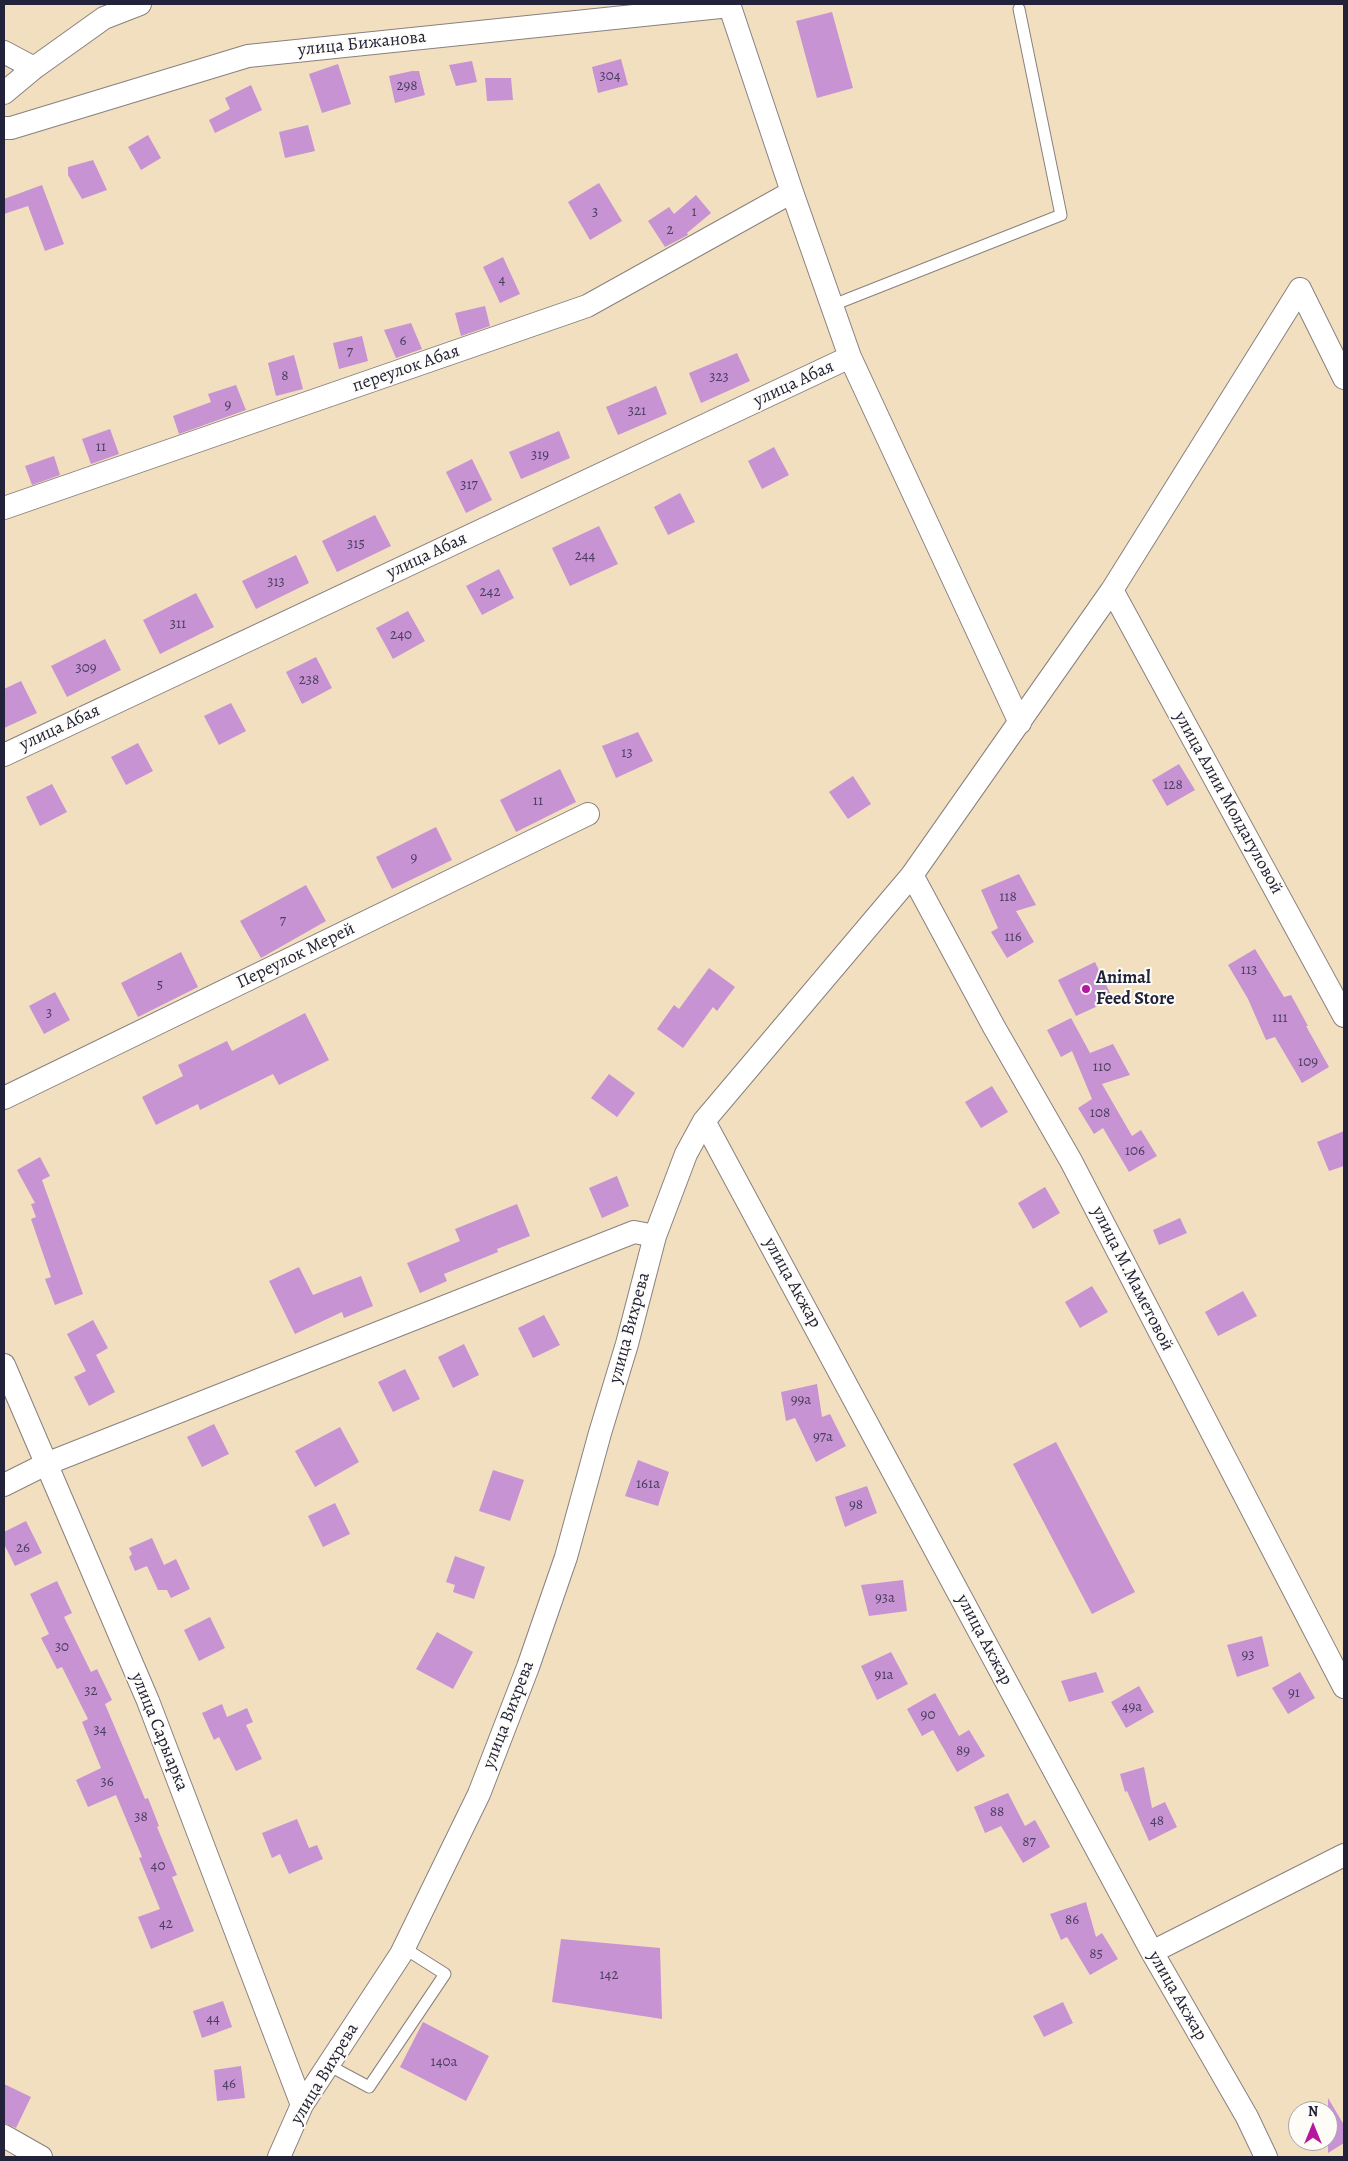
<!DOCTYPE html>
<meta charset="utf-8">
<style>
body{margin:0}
#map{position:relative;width:1348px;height:2161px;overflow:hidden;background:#f1dfc0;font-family:Alegreya,serif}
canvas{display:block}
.frame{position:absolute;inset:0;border:5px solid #22223b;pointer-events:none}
.north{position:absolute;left:1288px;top:2101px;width:50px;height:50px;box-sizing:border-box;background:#fdfcf7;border:1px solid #a5a5ac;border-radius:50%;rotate:0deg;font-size:14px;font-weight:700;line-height:20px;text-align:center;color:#22223b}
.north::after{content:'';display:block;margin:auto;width:18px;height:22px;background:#b5179e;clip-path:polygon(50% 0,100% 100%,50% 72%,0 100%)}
</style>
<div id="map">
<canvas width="1348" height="2161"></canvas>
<div class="frame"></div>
<div class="north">N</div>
</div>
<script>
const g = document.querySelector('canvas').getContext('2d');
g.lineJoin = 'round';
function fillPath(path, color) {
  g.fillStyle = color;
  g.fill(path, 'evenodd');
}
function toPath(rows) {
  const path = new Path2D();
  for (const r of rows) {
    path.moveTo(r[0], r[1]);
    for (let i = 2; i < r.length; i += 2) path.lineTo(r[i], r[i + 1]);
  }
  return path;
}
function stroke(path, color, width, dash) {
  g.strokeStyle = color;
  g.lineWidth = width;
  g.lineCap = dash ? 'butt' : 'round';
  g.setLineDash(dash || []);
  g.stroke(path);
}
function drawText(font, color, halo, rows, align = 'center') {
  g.font = font + ' Alegreya,serif';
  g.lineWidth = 4;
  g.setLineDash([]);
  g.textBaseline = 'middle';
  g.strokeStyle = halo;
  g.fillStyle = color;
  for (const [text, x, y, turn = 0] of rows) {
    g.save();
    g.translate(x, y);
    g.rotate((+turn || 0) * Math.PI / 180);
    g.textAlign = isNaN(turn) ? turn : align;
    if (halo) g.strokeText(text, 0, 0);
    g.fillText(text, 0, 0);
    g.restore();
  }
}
fillPath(toPath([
 [832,12,853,88,817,98,796,21],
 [621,59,628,85,598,93,592,67],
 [472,61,477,82,456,86,449,65],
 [338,64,351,104,322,113,309,74],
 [412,71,419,71,425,95,395,103,389,76],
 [485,78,511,78,513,100,487,101],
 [251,85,262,110,215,133,209,120,230,109,225,98],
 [308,125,315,151,285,158,279,132],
 [148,135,161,158,141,170,128,147],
 [93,160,107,190,82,199,68,175,68,167],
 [599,183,622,221,590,240,568,202],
 [42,185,64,244,45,251,28,206,4,214,4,199],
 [696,195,711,213,687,233,688,235,665,247,648,221,669,207,674,214],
 [503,257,520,294,500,303,483,267],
 [485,306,490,326,461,336,455,313],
 [411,323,422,349,396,358,384,330],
 [362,336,368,361,339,369,333,343],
 [737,353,750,381,701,403,689,373],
 [294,355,303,389,276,396,268,363],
 [236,385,246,410,179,434,173,416,211,402,208,394],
 [656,386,667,414,618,435,606,407],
 [110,429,119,454,91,464,82,439],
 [559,431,570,458,521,479,509,452],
 [774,447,789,475,762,489,748,461],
 [54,456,60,475,32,485,25,466],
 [472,459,492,500,466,513,446,472],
 [680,493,695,522,668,535,654,507],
 [375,515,391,546,337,572,322,541],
 [599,526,618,564,570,586,552,548],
 [296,555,309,583,256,609,242,581],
 [499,569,514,598,482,615,466,586],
 [196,593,214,627,160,654,143,620],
 [408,611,425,641,393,659,376,628],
 [105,639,121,670,67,697,51,666],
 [316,657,332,688,302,704,286,672],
 [21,681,37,713,4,728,4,689],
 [231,703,246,731,219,745,204,716],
 [638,732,653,761,616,778,602,746],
 [138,743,153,771,126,785,111,757],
 [1179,764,1195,790,1167,806,1152,780],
 [560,769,576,802,516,832,500,800],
 [853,776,871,804,848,819,829,792],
 [52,784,67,812,40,826,26,797],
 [436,827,452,860,392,889,376,857],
 [1019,874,1036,905,1016,911,1034,942,1007,958,991,932,998,928,981,890],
 [306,885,326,921,261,958,240,921],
 [1255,949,1284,997,1291,995,1308,1026,1306,1026,1329,1067,1302,1083,1275,1037,1266,1040,1248,999,1228,965],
 [181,952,198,987,138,1017,121,983],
 [1095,962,1113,999,1076,1016,1058,980],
 [709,968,735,987,717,1011,713,1007,683,1048,657,1029,674,1005,679,1009],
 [55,992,70,1020,44,1034,29,1006],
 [305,1013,329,1060,279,1085,273,1074,200,1110,198,1104,156,1125,142,1097,183,1076,178,1065,227,1041,232,1051],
 [1071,1018,1090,1053,1113,1044,1130,1075,1102,1084,1132,1136,1141,1130,1157,1156,1129,1172,1103,1128,1094,1134,1078,1108,1092,1099,1072,1051,1061,1057,1047,1030],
 [609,1074,635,1093,617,1117,591,1098],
 [992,1086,1008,1112,981,1128,965,1102],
 [1344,1131,1344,1166,1329,1171,1317,1142],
 [40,1157,50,1176,42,1180,83,1294,55,1305,45,1279,51,1277,31,1219,36,1217,31,1204,35,1203,17,1170],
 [617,1176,629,1206,602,1218,589,1188],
 [1045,1187,1060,1213,1033,1229,1018,1203],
 [517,1204,530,1236,497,1249,498,1252,444,1274,447,1281,420,1293,407,1263,460,1241,455,1229],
 [1180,1218,1187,1233,1159,1245,1153,1230],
 [299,1267,313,1295,361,1276,373,1306,344,1318,342,1312,295,1334,269,1281],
 [1092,1286,1108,1312,1080,1328,1065,1302],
 [1243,1291,1257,1316,1218,1336,1205,1312],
 [544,1315,560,1345,533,1358,518,1328],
 [93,1320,108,1348,96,1355,115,1392,89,1406,74,1377,86,1371,67,1334],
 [464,1344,479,1375,453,1388,438,1357],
 [405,1369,420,1399,393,1412,378,1382],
 [817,1384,822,1417,830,1414,846,1446,816,1462,795,1418,786,1421,781,1392],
 [214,1424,229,1454,202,1467,187,1437],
 [340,1427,359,1462,315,1487,295,1451],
 [1056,1442,1135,1592,1092,1614,1013,1464],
 [638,1460,669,1472,658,1506,625,1496],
 [493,1470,524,1480,510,1521,479,1511],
 [867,1486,877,1513,845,1527,835,1497],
 [335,1503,350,1534,323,1547,308,1516],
 [26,1521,42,1553,15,1566,4,1544,4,1532],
 [152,1538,164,1565,176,1559,190,1589,171,1598,167,1590,158,1590,147,1566,135,1571,129,1557,132,1554,129,1548],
 [455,1556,485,1567,474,1599,453,1592,455,1585,446,1582],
 [903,1580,907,1611,869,1616,861,1585],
 [57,1581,72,1613,64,1617,91,1672,97,1669,112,1700,105,1704,145,1799,148,1798,159,1826,157,1827,177,1875,172,1877,194,1931,151,1949,138,1917,160,1909,139,1858,142,1857,116,1795,88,1807,76,1780,101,1768,82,1722,88,1719,62,1667,57,1669,41,1638,49,1634,30,1594],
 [210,1617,225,1648,199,1661,184,1630],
 [437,1632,473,1652,453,1689,416,1669],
 [1262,1636,1269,1666,1237,1677,1227,1645],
 [891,1652,908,1684,877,1700,861,1666],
 [1096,1672,1104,1692,1069,1702,1061,1681],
 [1300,1672,1315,1698,1288,1714,1272,1688],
 [1139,1686,1154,1712,1126,1728,1111,1702],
 [935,1693,959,1736,969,1730,985,1756,957,1772,933,1730,922,1736,907,1709],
 [222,1704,227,1717,247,1708,253,1722,246,1725,262,1759,236,1771,219,1737,214,1740,202,1713],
 [1144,1767,1152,1808,1165,1802,1177,1827,1149,1841,1127,1791,1125,1792,1120,1774],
 [1008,1793,1025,1826,1035,1820,1050,1847,1023,1863,1001,1826,985,1833,974,1807],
 [297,1819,309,1848,317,1845,323,1859,289,1874,280,1854,272,1858,262,1833],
 [1086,1902,1096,1937,1102,1933,1118,1959,1090,1975,1067,1937,1061,1940,1050,1914],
 [561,1939,660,1948,662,2019,552,2002],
 [223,2001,232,2027,202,2038,193,2011],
 [1063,2002,1073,2023,1044,2037,1033,2016],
 [423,2022,489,2056,466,2101,400,2067],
 [241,2066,245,2098,217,2101,214,2070],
 [4,2084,31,2097,16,2128,4,2123],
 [1328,2098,1344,2125,1344,2143,1328,2153]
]), '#c793d3');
const service = toPath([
 [833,305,1061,215,1019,9],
 [328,2065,369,2087,445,1974,404,1948]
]);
const minor = toPath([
 [729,4,792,192,850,357,1020,723],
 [4,52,34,68],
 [4,93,34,68,104,18,140,4],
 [4,128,11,128,248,56,730,6],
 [1300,289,1344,378],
 [4,508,587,306,792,192],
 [1112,590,1344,1016],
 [4,755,850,357],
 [912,875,994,1027,1071,1161,1344,1687],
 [4,1098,588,814],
 [704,1121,1152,1952,1247,2117,1266,2157],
 [4,1365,148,1701,302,2105],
 [4,1485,46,1464,634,1232,655,1236,686,1154,704,1121,912,875,1112,590,1300,289],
 [1152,1952,1344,1855],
 [4,2136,41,2157],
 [279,2157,302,2105,401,1954,479,1794,528,1667,566,1557,600,1433,627,1344,655,1236]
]);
stroke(service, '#8a807e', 13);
stroke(minor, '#8a807e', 24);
stroke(service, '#fff', 11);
stroke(minor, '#fff', 22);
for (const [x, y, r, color] of [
 [1086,989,5,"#b5179e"]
]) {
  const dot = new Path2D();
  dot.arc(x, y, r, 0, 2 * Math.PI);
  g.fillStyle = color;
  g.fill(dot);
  stroke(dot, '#fdfcf7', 2);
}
drawText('15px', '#4b3e61', null, [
 ["304",610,76],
 ["298",407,86],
 ["3",595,212],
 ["1",694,212],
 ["2",670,230],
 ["4",502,280],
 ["6",403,341],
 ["7",350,352],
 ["8",285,376],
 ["323",719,377],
 ["9",228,405],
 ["321",637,411],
 ["11",101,447],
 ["319",540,455],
 ["317",469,485],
 ["315",356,544],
 ["244",585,556],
 ["313",276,582],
 ["242",490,592],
 ["311",178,624],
 ["240",401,635],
 ["309",86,668],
 ["238",309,680],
 ["13",627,753],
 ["128",1173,785],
 ["11",538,801],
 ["9",414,858],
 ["118",1008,897],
 ["7",283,921],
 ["116",1013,937],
 ["113",1249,970],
 ["5",160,985],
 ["3",49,1013],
 ["111",1280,1018],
 ["109",1308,1062],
 ["110",1102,1067],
 ["108",1100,1113],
 ["106",1135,1151],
 ["99а",801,1400],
 ["97а",823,1437],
 ["161а",648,1484],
 ["98",856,1505],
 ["26",23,1548],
 ["93а",885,1598],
 ["30",62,1647],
 ["93",1248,1655],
 ["91а",884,1675],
 ["32",91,1691],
 ["91",1294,1693],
 ["49а",1132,1707],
 ["90",928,1715],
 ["34",100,1730],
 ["89",963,1751],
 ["36",107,1782],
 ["88",997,1812],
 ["38",141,1817],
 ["48",1157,1821],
 ["87",1029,1842],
 ["40",158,1866],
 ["86",1072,1920],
 ["42",166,1924],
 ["85",1096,1954],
 ["142",609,1975],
 ["44",213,2019],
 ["140а",444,2062],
 ["46",229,2084]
]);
drawText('18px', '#22223b', '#fdfcf7', [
 ["улица Бижанова",362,44,-6],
 ["переулок Абая",406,369,-19],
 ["улица Абая",794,384,-25],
 ["улица Абая",427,556,-25],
 ["улица Абая",60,728,-25],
 ["улица Алии Молдагуловой",1228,803,61],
 ["Переулок Мерей",296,956,-26],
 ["улица М.Маметовой",1132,1279,63],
 ["улица Акжар",792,1283,61],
 ["улица Вихрева",630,1328,-75],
 ["улица Акжар",984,1640,62],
 ["улица Вихрева",509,1715,-69],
 ["улица Сарыарка",159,1732,68],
 ["улица Акжар",1177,1996,60],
 ["улица Вихрева",325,2074,-59]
]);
drawText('bold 18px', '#22223b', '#fdfcf7', [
 ["Animal",1096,979],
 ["Feed Store",1096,1000]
], 'left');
</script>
